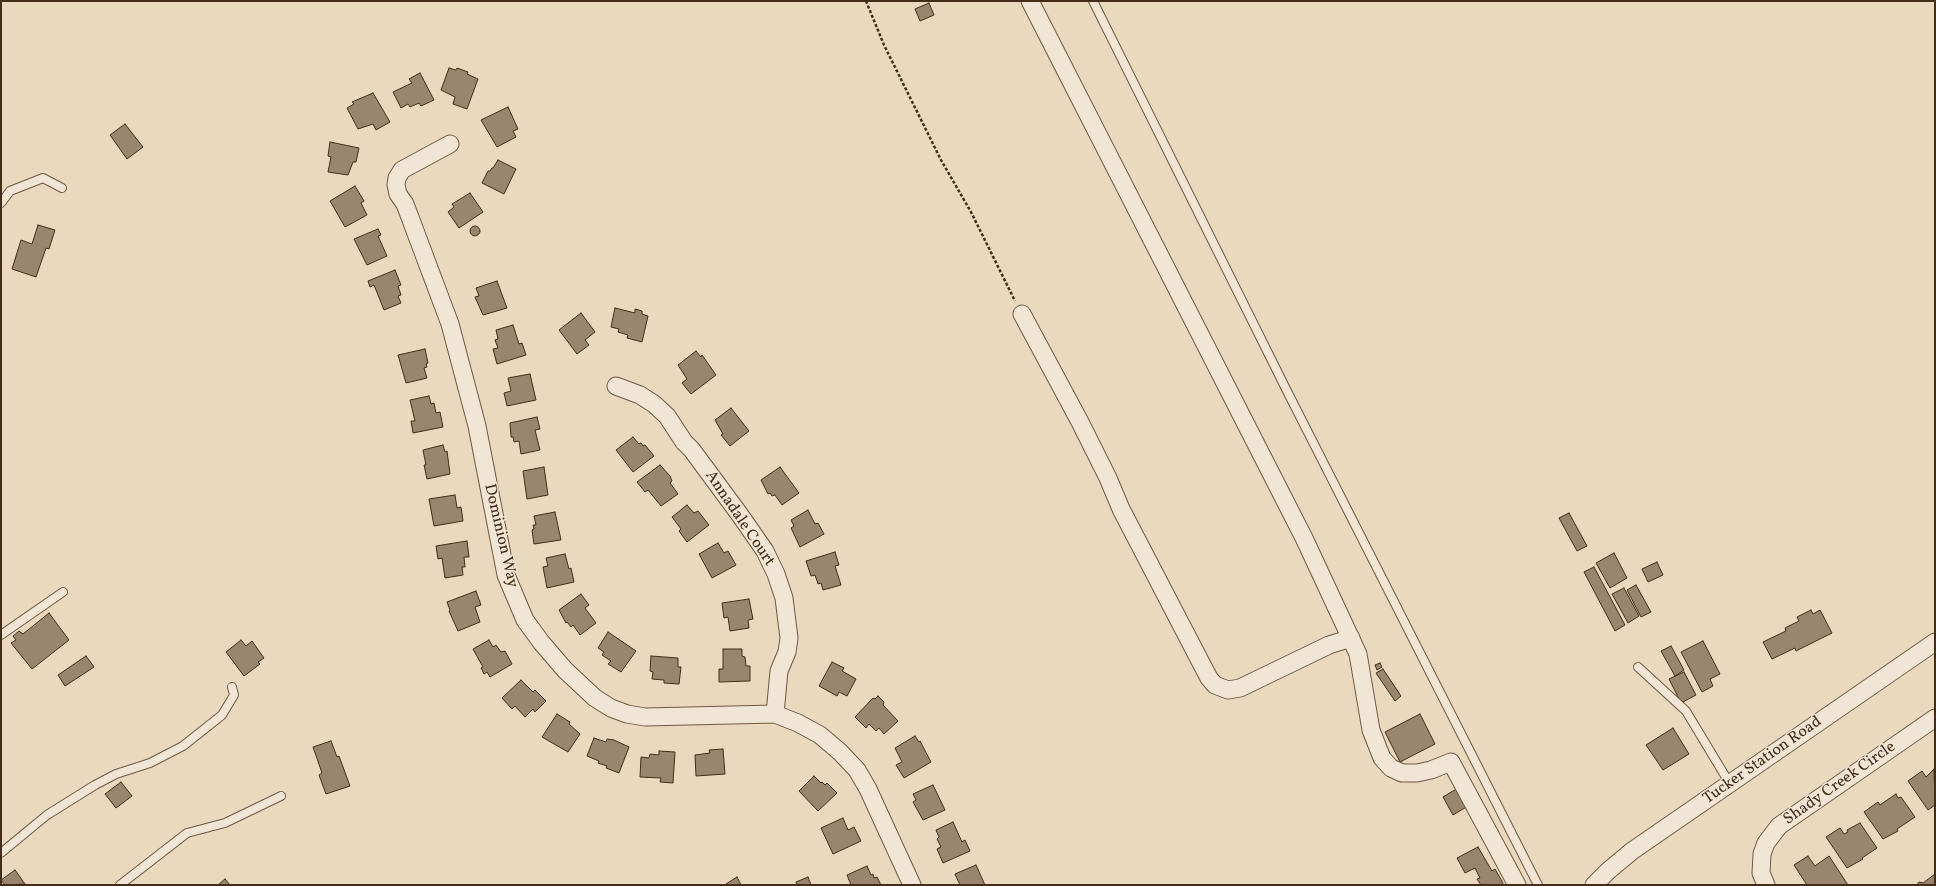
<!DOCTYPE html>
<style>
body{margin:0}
#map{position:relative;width:1936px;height:886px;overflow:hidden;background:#ead9be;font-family:Vollkorn,serif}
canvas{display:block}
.frame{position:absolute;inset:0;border:2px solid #442d18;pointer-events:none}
</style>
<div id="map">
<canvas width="1936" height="886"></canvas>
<div class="frame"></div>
</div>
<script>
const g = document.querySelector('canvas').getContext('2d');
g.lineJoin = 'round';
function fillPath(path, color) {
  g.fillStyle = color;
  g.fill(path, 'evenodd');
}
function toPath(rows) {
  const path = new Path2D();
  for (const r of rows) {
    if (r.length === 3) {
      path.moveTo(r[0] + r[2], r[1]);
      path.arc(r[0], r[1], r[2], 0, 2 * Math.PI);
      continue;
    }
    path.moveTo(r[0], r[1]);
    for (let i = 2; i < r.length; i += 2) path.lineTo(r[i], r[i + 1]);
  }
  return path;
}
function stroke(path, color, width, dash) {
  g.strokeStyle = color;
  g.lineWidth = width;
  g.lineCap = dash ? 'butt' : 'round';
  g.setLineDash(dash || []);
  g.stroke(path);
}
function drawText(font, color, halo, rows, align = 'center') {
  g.font = font + ' Vollkorn,serif';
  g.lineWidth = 3;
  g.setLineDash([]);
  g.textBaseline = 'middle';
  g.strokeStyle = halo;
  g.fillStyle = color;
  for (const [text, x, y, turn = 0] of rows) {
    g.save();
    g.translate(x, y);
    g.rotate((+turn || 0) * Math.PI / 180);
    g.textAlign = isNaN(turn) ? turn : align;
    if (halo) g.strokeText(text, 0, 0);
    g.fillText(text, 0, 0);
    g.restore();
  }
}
const building = toPath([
 [929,3,934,15,920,21,915,9,929,3],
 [449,68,456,70,457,68,468,72,467,74,478,79,467,109,453,104,455,97,441,90,449,68],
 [420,73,434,100,421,106,419,103,410,107,408,104,401,108,393,92,412,83,409,79,420,73],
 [373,93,390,122,376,130,373,124,358,129,347,108,354,104,352,102,373,93],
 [508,107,518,129,513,131,516,137,497,147,481,120,508,107],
 [125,124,143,147,127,159,110,135,125,124],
 [330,142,359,148,356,162,353,162,348,175,328,172,331,157,328,156,330,142],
 [498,160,516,169,504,194,482,183,488,171,490,171,492,168,493,168,498,160],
 [355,186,364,201,361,203,367,215,345,227,330,201,355,186],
 [470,193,483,212,459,228,448,212,454,207,452,204,470,193],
 [38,225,55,230,49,249,46,248,36,277,12,269,21,240,32,244,38,225],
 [475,231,5],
 [378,229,381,235,378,236,387,256,367,265,354,239,378,229],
 [395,270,401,285,398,286,401,295,398,296,401,303,384,310,374,285,370,287,368,281,395,270],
 [497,281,507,308,483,315,475,297,479,296,476,288,497,281],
 [615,308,635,313,635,309,642,311,642,314,648,316,642,342,627,338,628,335,618,332,619,329,611,327,615,308],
 [581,313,595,332,585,340,589,345,577,354,559,330,581,313],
 [513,325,519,344,522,343,526,355,497,364,493,349,498,348,495,340,498,339,496,330,513,325],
 [425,349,428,363,426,364,427,367,424,368,427,378,406,383,398,355,425,349],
 [696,351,701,357,702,355,716,375,691,394,682,383,687,379,678,365,696,351],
 [530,374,536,400,507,406,504,393,511,391,508,378,530,374],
 [429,396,431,404,434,403,436,413,440,412,443,427,413,433,411,421,415,421,410,400,429,396],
 [731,408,749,431,730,446,721,435,723,434,715,420,731,408],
 [537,417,540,429,535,430,540,450,521,454,519,441,514,442,513,437,511,437,510,423,537,417],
 [633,437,639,444,641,443,643,446,645,445,654,456,633,472,616,450,633,437],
 [443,445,445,452,447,451,450,474,427,479,424,465,426,465,423,450,443,445],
 [660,465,670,476,672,481,670,483,678,494,661,506,648,490,645,492,637,482,660,465],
 [544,467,548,495,527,499,523,471,544,467],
 [780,467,799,493,782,505,775,495,772,496,770,493,768,494,761,480,780,467],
 [455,495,457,508,461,507,463,521,434,526,429,499,455,495],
 [687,505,694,513,698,511,709,525,687,542,679,531,681,529,672,517,687,505],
 [808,510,815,524,818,523,824,534,800,547,791,528,794,526,791,520,808,510],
 [555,512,561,540,534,544,532,530,534,529,533,525,536,525,534,516,555,512],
 [1569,513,1587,546,1577,551,1559,518,1569,513],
 [467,541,469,557,464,557,465,567,462,567,463,575,445,578,442,558,438,559,436,546,467,541],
 [718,543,724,553,728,551,736,565,712,578,699,554,718,543],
 [835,552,839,565,835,566,841,585,823,590,821,583,818,584,815,575,811,576,806,561,835,552],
 [1614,553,1627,578,1610,588,1596,563,1614,553],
 [565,554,569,569,571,568,574,582,547,588,543,567,548,566,546,558,565,554],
 [1657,562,1663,575,1648,582,1642,569,1657,562],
 [1594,567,1625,625,1615,631,1584,572,1594,567],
 [1636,585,1651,612,1641,617,1627,590,1636,585],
 [1624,588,1639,616,1628,623,1612,594,1624,588],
 [476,591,481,605,475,607,480,622,458,631,449,611,450,610,447,602,476,591],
 [581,594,589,605,585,608,596,623,580,635,573,625,571,627,567,622,566,623,559,610,581,594],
 [749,599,753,619,748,620,749,628,730,631,728,617,724,618,722,603,749,599],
 [1811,610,1813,614,1820,610,1832,633,1796,651,1795,648,1772,659,1763,642,1786,631,1785,628,1799,621,1797,617,1811,610],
 [49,613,69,640,32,669,11,643,16,640,13,636,19,631,23,634,49,613],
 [608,632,636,651,621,672,608,664,611,661,602,655,604,652,598,648,608,632],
 [241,640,246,646,252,641,264,658,258,662,260,664,244,676,226,652,241,640],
 [489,640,493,647,496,645,501,652,505,651,512,664,490,677,487,672,484,674,481,668,483,667,473,649,489,640],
 [1703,641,1720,674,1710,679,1713,686,1702,692,1681,652,1703,641],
 [1671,646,1684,670,1675,676,1661,651,1671,646],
 [723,649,742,649,742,656,745,657,746,666,750,666,750,681,719,682,719,669,723,669,723,649],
 [86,656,94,667,65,686,58,675,86,656],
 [651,656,678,658,678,667,681,667,679,684,664,683,664,680,652,679,653,672,650,671,651,656],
 [832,662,844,668,842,671,856,679,847,696,839,692,837,696,819,686,832,662],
 [1380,663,1382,667,1377,670,1375,665,1380,663],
 [1383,669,1401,696,1395,701,1376,673,1383,669],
 [1684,672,1696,695,1681,703,1669,679,1684,672],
 [521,680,533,692,535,690,546,701,535,712,533,709,525,717,515,706,512,709,502,698,521,680],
 [878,696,884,702,883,705,898,721,884,734,879,728,876,731,869,724,866,728,855,717,873,698,875,699,878,696],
 [557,714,570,722,569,724,580,734,568,752,542,737,557,714],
 [1420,714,1435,744,1400,762,1385,732,1420,714],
 [1673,728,1689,754,1663,770,1646,745,1673,728],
 [915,736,919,742,920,741,931,762,904,778,896,765,902,762,895,748,915,736],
 [594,738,606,742,607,739,614,740,629,747,619,773,606,768,607,766,598,763,599,761,587,756,594,738],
 [331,741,337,757,339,756,350,786,326,794,319,775,322,773,313,747,331,741],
 [723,749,725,774,696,776,695,755,710,753,709,750,723,749],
 [659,751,675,752,673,783,660,782,661,778,640,777,641,757,649,758,650,754,659,755,659,751],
 [1934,769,1935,805,1928,810,1908,781,1922,771,1926,777,1934,769],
 [814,776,821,783,822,782,825,785,827,783,837,793,818,811,799,791,814,776],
 [121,782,132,796,116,808,105,794,121,782],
 [933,785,945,810,923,820,913,802,916,800,913,794,933,785],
 [1458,788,1468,806,1453,815,1443,797,1458,788],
 [1896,794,1898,798,1901,797,1915,817,1897,829,1898,831,1883,839,1864,812,1878,802,1880,805,1896,794],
 [843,818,848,830,854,827,861,841,833,854,821,828,843,818],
 [953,822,962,842,965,840,970,851,943,863,937,849,941,847,937,839,939,837,936,830,953,822],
 [1860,823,1877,848,1862,858,1863,859,1847,868,1826,837,1840,828,1844,834,1848,832,1847,830,1860,823],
 [1478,847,1492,871,1495,869,1503,883,1502,885,1481,885,1477,879,1480,878,1475,868,1465,873,1457,858,1478,847],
 [1808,856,1815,866,1829,856,1848,885,1807,885,1794,865,1808,856],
 [976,865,985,885,960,885,955,874,976,865],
 [867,866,871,875,873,874,874,878,877,877,881,885,851,885,847,875,867,866],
 [15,870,25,884,5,885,1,880,15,870],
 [1935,874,1935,885,1917,885,1919,882,1923,883,1935,874],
 [737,877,741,885,727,885,726,884,737,877],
 [808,877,811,885,797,885,796,882,808,877],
 [225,879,230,885,218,885,225,879]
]);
fillPath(building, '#9a866e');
stroke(building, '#442d18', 1);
const lane = toPath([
 [1093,1,1286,389,1538,885],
 [1,203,10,191,43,178,62,188],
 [1,635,63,592],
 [1638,667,1686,711,1730,784],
 [1,853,47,815,95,785,116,774,150,763,183,746,222,715,234,695,232,687],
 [120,885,187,833,225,823,281,796]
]);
const street = toPath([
 [1030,1,1304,538,1358,654,1371,730,1382,758,1391,768,1402,773,1417,773,1431,770,1451,762,1517,885],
 [450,144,402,170,397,178,396,185,398,194,405,204,450,324,477,426,506,575,525,620,541,642,565,670,595,698,611,708,627,714,645,717,775,714,798,723,820,735,840,752,857,770,868,789,912,885],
 [1022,314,1080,422,1108,478,1121,509,1199,659,1209,678,1215,685,1228,690,1240,688,1329,645,1351,638],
 [616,386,640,395,654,404,667,416,684,442,692,450,740,515,765,551,776,574,784,598,789,638,787,652,779,671,775,714],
 [1594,885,1608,871,1632,851,1935,642],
 [1766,885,1761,873,1762,854,1766,843,1779,826,1935,718]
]);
stroke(lane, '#6e5842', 10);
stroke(street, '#6e5842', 19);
stroke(toPath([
 [866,1,884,45,941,160,971,212,1015,301]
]), '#442d18', 2.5, [3, 2]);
stroke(lane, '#f1e6d5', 8);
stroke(street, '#f1e6d5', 17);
drawText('16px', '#442d18', '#f1e6d5', [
 ["Annadale Court",739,519,56],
 ["Dominion Way",500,536,77],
 ["Tucker Station Road",1763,761,-35],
 ["Shady Creek Circle",1840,784,-35]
]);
</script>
